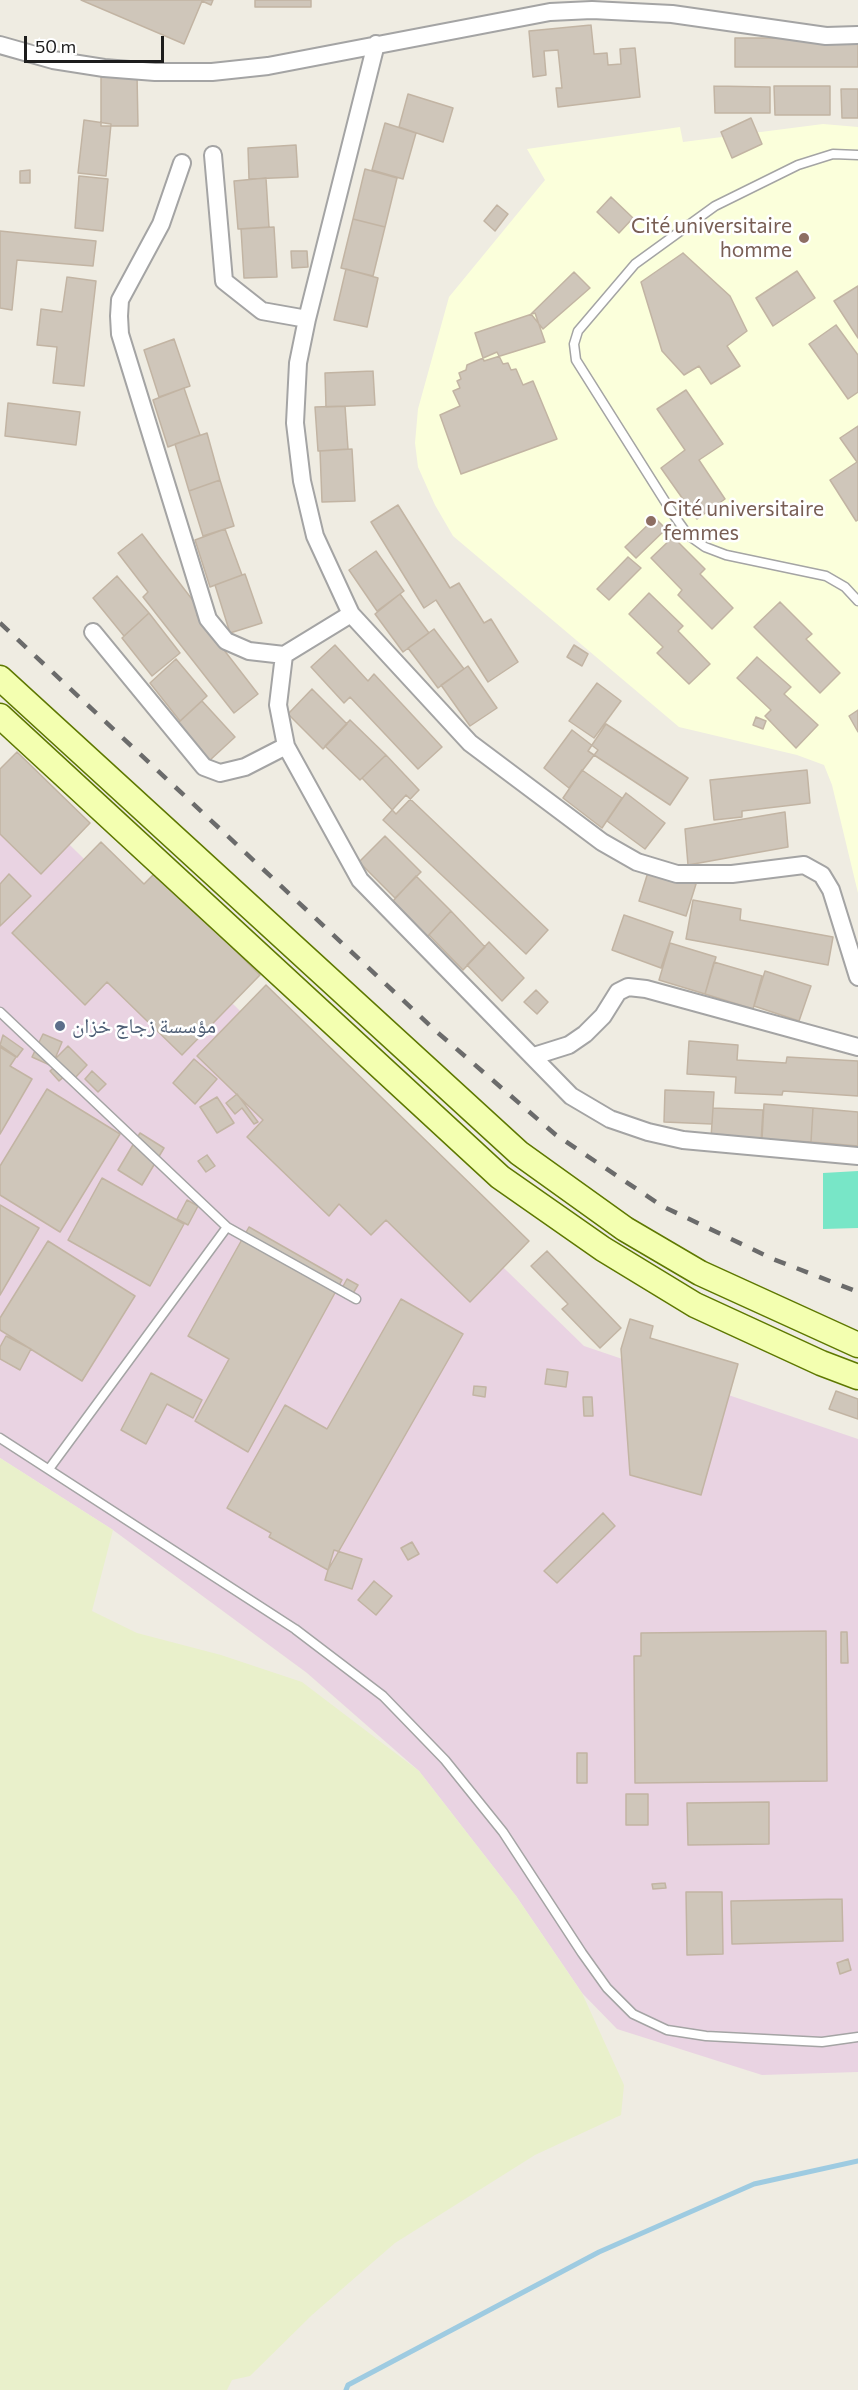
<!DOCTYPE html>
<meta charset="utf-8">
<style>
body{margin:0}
#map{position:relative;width:858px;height:2390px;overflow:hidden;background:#efece2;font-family:Commissioner,sans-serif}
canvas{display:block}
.scale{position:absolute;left:24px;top:36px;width:140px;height:27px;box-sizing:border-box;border:3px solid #1d1d1d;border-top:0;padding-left:8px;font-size:18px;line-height:21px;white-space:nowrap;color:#1d1d1d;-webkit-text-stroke:4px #fff;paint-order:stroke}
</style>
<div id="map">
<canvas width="858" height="2390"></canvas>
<div class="scale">50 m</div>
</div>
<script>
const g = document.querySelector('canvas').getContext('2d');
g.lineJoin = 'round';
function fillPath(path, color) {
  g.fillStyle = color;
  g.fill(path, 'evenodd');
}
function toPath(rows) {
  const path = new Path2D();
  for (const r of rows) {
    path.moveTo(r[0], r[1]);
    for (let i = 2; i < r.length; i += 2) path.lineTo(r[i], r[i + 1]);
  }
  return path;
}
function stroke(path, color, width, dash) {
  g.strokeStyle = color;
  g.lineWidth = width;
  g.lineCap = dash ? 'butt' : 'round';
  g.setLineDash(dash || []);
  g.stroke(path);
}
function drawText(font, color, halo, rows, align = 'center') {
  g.font = font + ' Commissioner,"Noto Naskh Arabic",sans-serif';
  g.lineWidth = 5;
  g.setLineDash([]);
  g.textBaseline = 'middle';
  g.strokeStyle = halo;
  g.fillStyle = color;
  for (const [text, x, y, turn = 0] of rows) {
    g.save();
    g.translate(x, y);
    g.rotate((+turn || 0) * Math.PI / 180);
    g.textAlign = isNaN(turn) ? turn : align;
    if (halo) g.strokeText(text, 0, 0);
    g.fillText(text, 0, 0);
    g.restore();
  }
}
fillPath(toPath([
 [0,777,584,1346,858,1439,858,2072,762,2075,617,2029,582,1993,516,1896,419,1771,307,1673,113,1530,0,1458]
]), '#e9d3e2');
fillPath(toPath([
 [823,124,858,127,858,893,832,785,824,765,797,755,679,727,453,536,435,505,418,467,415,443,418,409,449,297,545,180,527,149,680,127,683,142]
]), '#fbffdb');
fillPath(toPath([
 [0,1458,113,1530,92,1611,137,1633,221,1655,302,1682,419,1771,516,1896,582,1993,624,2085,621,2115,535,2155,395,2243,312,2315,250,2376,232,2380,227,2390,0,2390]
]), '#e9f0cb');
fillPath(toPath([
 [858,1171,858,1228,823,1229,823,1173]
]), '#78e6c7');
stroke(toPath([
 [346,2390,348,2385,599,2252,754,2184,858,2161]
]), '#9ecbe1', 5);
const building = toPath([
 [81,0,213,0,211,5,202,1,184,44,81,0],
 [255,0,311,0,311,7,255,7,255,0],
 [591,25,594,54,607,53,608,65,621,64,620,49,635,48,640,97,558,107,556,88,562,88,558,50,544,51,546,75,533,77,529,31,591,25],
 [735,38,858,38,858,67,735,67,735,38],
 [101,74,137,74,138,126,101,126,101,74],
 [714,86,770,87,770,113,715,113,714,86],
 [774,86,830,86,830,115,775,115,774,86],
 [841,89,858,89,858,118,842,118,841,89],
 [408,94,453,108,443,142,399,127,408,94],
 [751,118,762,144,732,158,721,132,751,118],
 [84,120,111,124,106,176,78,173,84,120],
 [385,123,416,133,403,179,372,170,385,123],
 [296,145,298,177,249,179,248,148,296,145],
 [365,169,397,178,385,227,353,219,365,169],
 [30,170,30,183,20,183,20,171,30,170],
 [79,176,108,179,103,231,75,228,79,176],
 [266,178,269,227,238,229,234,181,266,178],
 [611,197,633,218,619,233,597,212,611,197],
 [497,205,508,214,495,231,484,221,497,205],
 [353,219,385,227,373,276,341,268,353,219],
 [274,227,277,277,244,278,241,229,274,227],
 [0,231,96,241,93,266,17,260,12,310,0,308,0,231],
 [291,251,307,251,308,267,292,268,291,251],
 [683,253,730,296,747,331,727,346,740,366,711,384,699,366,684,375,662,351,641,282,683,253],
 [346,269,378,278,367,327,334,320,346,269],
 [797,271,815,298,773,326,756,298,797,271],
 [574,272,590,288,543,329,531,314,574,272],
 [67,277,96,281,84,386,53,383,57,347,37,345,41,309,62,312,67,277],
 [858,286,858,338,834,301,858,286],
 [535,313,545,342,484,361,475,333,535,313],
 [836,325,858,355,858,392,848,399,809,344,836,325],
 [174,339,190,386,159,397,144,350,174,339],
 [497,352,503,364,508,363,511,370,516,369,523,385,533,381,557,439,461,474,440,415,460,406,453,391,460,388,457,381,461,379,459,373,466,370,467,365,497,352],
 [373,371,375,405,326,407,325,373,373,371],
 [184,388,200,435,168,447,153,400,184,388],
 [686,390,723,444,699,460,725,499,697,519,661,468,685,450,657,409,686,390],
 [8,403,80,412,76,445,5,436,8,403],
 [345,406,348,449,318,451,315,407,345,406],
 [858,426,858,520,856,521,830,480,857,462,840,438,858,426],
 [207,433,220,480,189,491,175,444,207,433],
 [352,449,355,501,322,502,320,451,352,449],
 [220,480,234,526,203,536,189,491,220,480],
 [398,505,450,588,459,583,484,623,491,619,518,662,488,682,436,600,424,608,371,522,398,505],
 [655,518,666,529,636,558,625,547,655,518],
 [225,529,242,575,210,587,195,540,225,529],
 [142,534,201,611,197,615,258,694,234,713,143,597,148,592,118,553,142,534],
 [673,537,705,569,700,574,733,608,712,629,678,595,682,590,651,558,673,537],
 [376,551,404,591,377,611,349,570,376,551],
 [628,557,641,568,609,600,597,589,628,557],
 [245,574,262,623,230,633,215,585,245,574],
 [117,576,149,613,124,636,93,598,117,576],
 [649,593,683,626,678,631,710,664,689,684,657,653,663,647,629,614,649,593],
 [400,594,429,633,403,652,375,614,400,594],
 [780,602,812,634,806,639,840,673,820,693,754,627,780,602],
 [149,613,180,653,152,676,122,638,149,613],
 [434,629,464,669,438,688,408,648,434,629],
 [335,645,368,681,374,674,442,747,418,769,350,697,344,703,311,667,335,645],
 [574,645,588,654,582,666,567,657,574,645],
 [757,657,791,687,784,694,818,725,796,748,765,716,771,710,737,678,757,657],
 [176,659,207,696,180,721,150,683,176,659],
 [468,666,497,708,470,726,441,685,468,666],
 [597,683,621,701,594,738,569,721,597,683],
 [312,689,347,724,323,749,288,714,312,689],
 [202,701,235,737,209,761,177,724,202,701],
 [858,710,858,732,849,716,858,710],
 [756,717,766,721,763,729,753,725,756,717],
 [350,720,386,755,360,780,325,746,350,720],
 [606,724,688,778,670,805,588,751,606,724],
 [572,730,598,750,569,788,544,768,572,730],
 [17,752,90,823,41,874,0,834,0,769,17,752],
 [386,755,419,790,396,814,362,778,386,755],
 [582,770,622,798,602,828,563,798,582,770],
 [807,770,810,803,742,811,742,817,714,820,710,780,807,770],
 [626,793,665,823,645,849,607,821,626,793],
 [406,795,548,930,526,954,383,820,406,795],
 [785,812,788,847,688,865,685,829,785,812],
 [385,836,421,872,395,898,359,862,385,836],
 [101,842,144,884,156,872,260,975,182,1055,107,982,85,1005,12,933,101,842],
 [649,869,696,884,686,916,639,901,649,869],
 [9,874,31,896,0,926,0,884,9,874],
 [416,876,451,911,426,938,393,901,416,876],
 [693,900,741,909,740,920,833,937,828,965,686,939,693,900],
 [451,911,485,947,463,970,429,935,451,911],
 [624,915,673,932,661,968,612,950,624,915],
 [489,942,524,978,502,1001,467,965,489,942],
 [670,943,716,957,705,994,659,980,670,943],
 [714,962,762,976,753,1009,705,994,714,962],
 [765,971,811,986,799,1021,754,1006,765,971],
 [266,985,529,1241,470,1302,386,1220,371,1235,339,1204,329,1216,247,1137,263,1120,197,1056,266,985],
 [536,990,548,1002,537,1014,524,1002,536,990],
 [43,1034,62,1042,52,1066,32,1057,43,1034],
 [3,1035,23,1049,17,1057,0,1045,3,1035],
 [689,1041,738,1045,737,1060,786,1063,787,1057,858,1061,858,1096,783,1091,782,1095,735,1093,736,1077,687,1074,689,1041],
 [68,1046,87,1065,74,1079,55,1059,68,1046],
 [0,1047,16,1057,10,1066,32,1079,0,1134,0,1047],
 [194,1059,217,1079,195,1104,173,1083,194,1059],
 [58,1064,67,1074,59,1081,50,1071,58,1064],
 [92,1071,106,1084,98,1092,85,1079,92,1071],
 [47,1089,120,1134,60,1232,0,1195,0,1166,47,1089],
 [665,1090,714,1092,712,1124,664,1122,665,1090],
 [237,1094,258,1122,254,1124,242,1108,235,1114,226,1103,237,1094],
 [217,1097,234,1123,217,1133,200,1107,217,1097],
 [764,1104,813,1108,811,1142,762,1139,764,1104],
 [713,1108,763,1110,761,1142,711,1138,713,1108],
 [813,1108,858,1112,858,1146,811,1142,813,1108],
 [140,1133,164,1148,142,1185,118,1170,140,1133],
 [207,1155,215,1166,206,1172,198,1161,207,1155],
 [102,1178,184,1224,150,1286,68,1240,102,1178],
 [187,1200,198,1206,188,1225,177,1219,187,1200],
 [0,1205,39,1228,0,1295,0,1205],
 [249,1227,342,1280,248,1452,195,1421,229,1359,188,1336,249,1227],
 [48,1241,135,1296,82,1381,0,1330,0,1318,48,1241],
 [547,1251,621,1328,600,1348,562,1309,568,1304,531,1266,547,1251],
 [347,1279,358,1285,352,1295,341,1290,347,1279],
 [401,1299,463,1334,328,1570,269,1537,271,1533,227,1508,285,1405,327,1429,401,1299],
 [630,1319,653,1326,650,1338,738,1364,701,1495,630,1475,621,1349,630,1319],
 [6,1336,31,1349,20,1370,0,1359,0,1347,6,1336],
 [547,1369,568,1372,566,1387,545,1384,547,1369],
 [151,1373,202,1400,193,1418,167,1404,146,1444,121,1430,151,1373],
 [474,1386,486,1387,485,1397,473,1395,474,1386],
 [836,1391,858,1399,858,1419,829,1409,836,1391],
 [583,1397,592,1397,593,1416,584,1416,583,1397],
 [603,1513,615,1526,557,1583,544,1571,603,1513],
 [412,1542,419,1554,408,1560,401,1548,412,1542],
 [334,1550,362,1559,352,1589,325,1580,334,1550],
 [374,1581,392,1596,376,1615,358,1600,374,1581],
 [826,1631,827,1781,635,1783,634,1656,641,1656,641,1633,826,1631],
 [841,1632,847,1632,848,1663,841,1663,841,1632],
 [577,1753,587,1753,587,1783,577,1783,577,1753],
 [626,1794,648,1794,648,1825,626,1825,626,1794],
 [769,1802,769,1844,688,1845,687,1803,769,1802],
 [665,1883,666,1888,653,1889,652,1884,665,1883],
 [686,1892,722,1892,723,1954,687,1955,686,1892],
 [842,1899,843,1941,732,1944,731,1901,842,1899],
 [848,1959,851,1970,840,1974,837,1963,848,1959]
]);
fillPath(building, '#cfc6ba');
stroke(building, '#c2b4a3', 1.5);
const service = toPath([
 [858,155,833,154,798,165,715,206,635,264,578,331,574,344,576,360,673,514,688,535,705,547,726,555,826,576,845,587,858,601],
 [0,1012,227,1227,356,1299],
 [0,1438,295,1629,383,1696,445,1760,503,1832,582,1953,607,1988,633,2014,667,2030,706,2036,822,2042,858,2037],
 [49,1469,227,1227]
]);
const minor = toPath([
 [376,44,307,319,298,363,295,423,302,481,315,536,351,614,470,743,602,842,637,862,677,874,732,874,804,865,822,875,831,890,858,977],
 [0,45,53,60,104,68,155,72,212,72,268,66,550,12,592,10,672,14,826,36,858,35],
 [213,155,224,281,262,311,307,319],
 [182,163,161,224,120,300,119,316,120,334,208,619,226,641,249,651,284,655,351,614],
 [93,632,204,767,220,773,245,767,286,746],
 [284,655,278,705,286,746,360,880,571,1096,610,1119,648,1132,683,1140,858,1156],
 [534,1056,569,1045,585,1034,603,1016,618,992,628,987,646,989,858,1047]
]);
const secondary = toPath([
 [0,678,519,1153,625,1229,700,1273,858,1345],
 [0,716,500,1177,603,1249,695,1305,821,1363,858,1377]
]);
stroke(service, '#a4a4a4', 11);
stroke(minor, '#a4a4a4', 20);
stroke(secondary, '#5e7800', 27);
stroke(service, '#fff', 8);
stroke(minor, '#fff', 16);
stroke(secondary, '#f3ffb0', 24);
stroke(toPath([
 [0,623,437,1032,556,1135,662,1206,773,1259,858,1292]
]), '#6b6b6b', 4.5, [12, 12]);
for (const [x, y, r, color] of [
 [804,238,6,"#8d6e63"],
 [651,521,6,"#8d6e63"],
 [60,1026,6,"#5c6f8a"]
]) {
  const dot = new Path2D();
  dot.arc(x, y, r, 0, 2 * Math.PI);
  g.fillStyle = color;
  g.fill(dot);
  stroke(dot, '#fff', 2);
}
drawText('21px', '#785e54', '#fff', [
 ["Cité universitaire",792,226],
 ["homme",792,250],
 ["Cité universitaire",663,509,"left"],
 ["femmes",663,533,"left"]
], 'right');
drawText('21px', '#4e5e75', '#fff', [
 ["مؤسسة زجاج خزان",72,1026]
], 'left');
</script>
